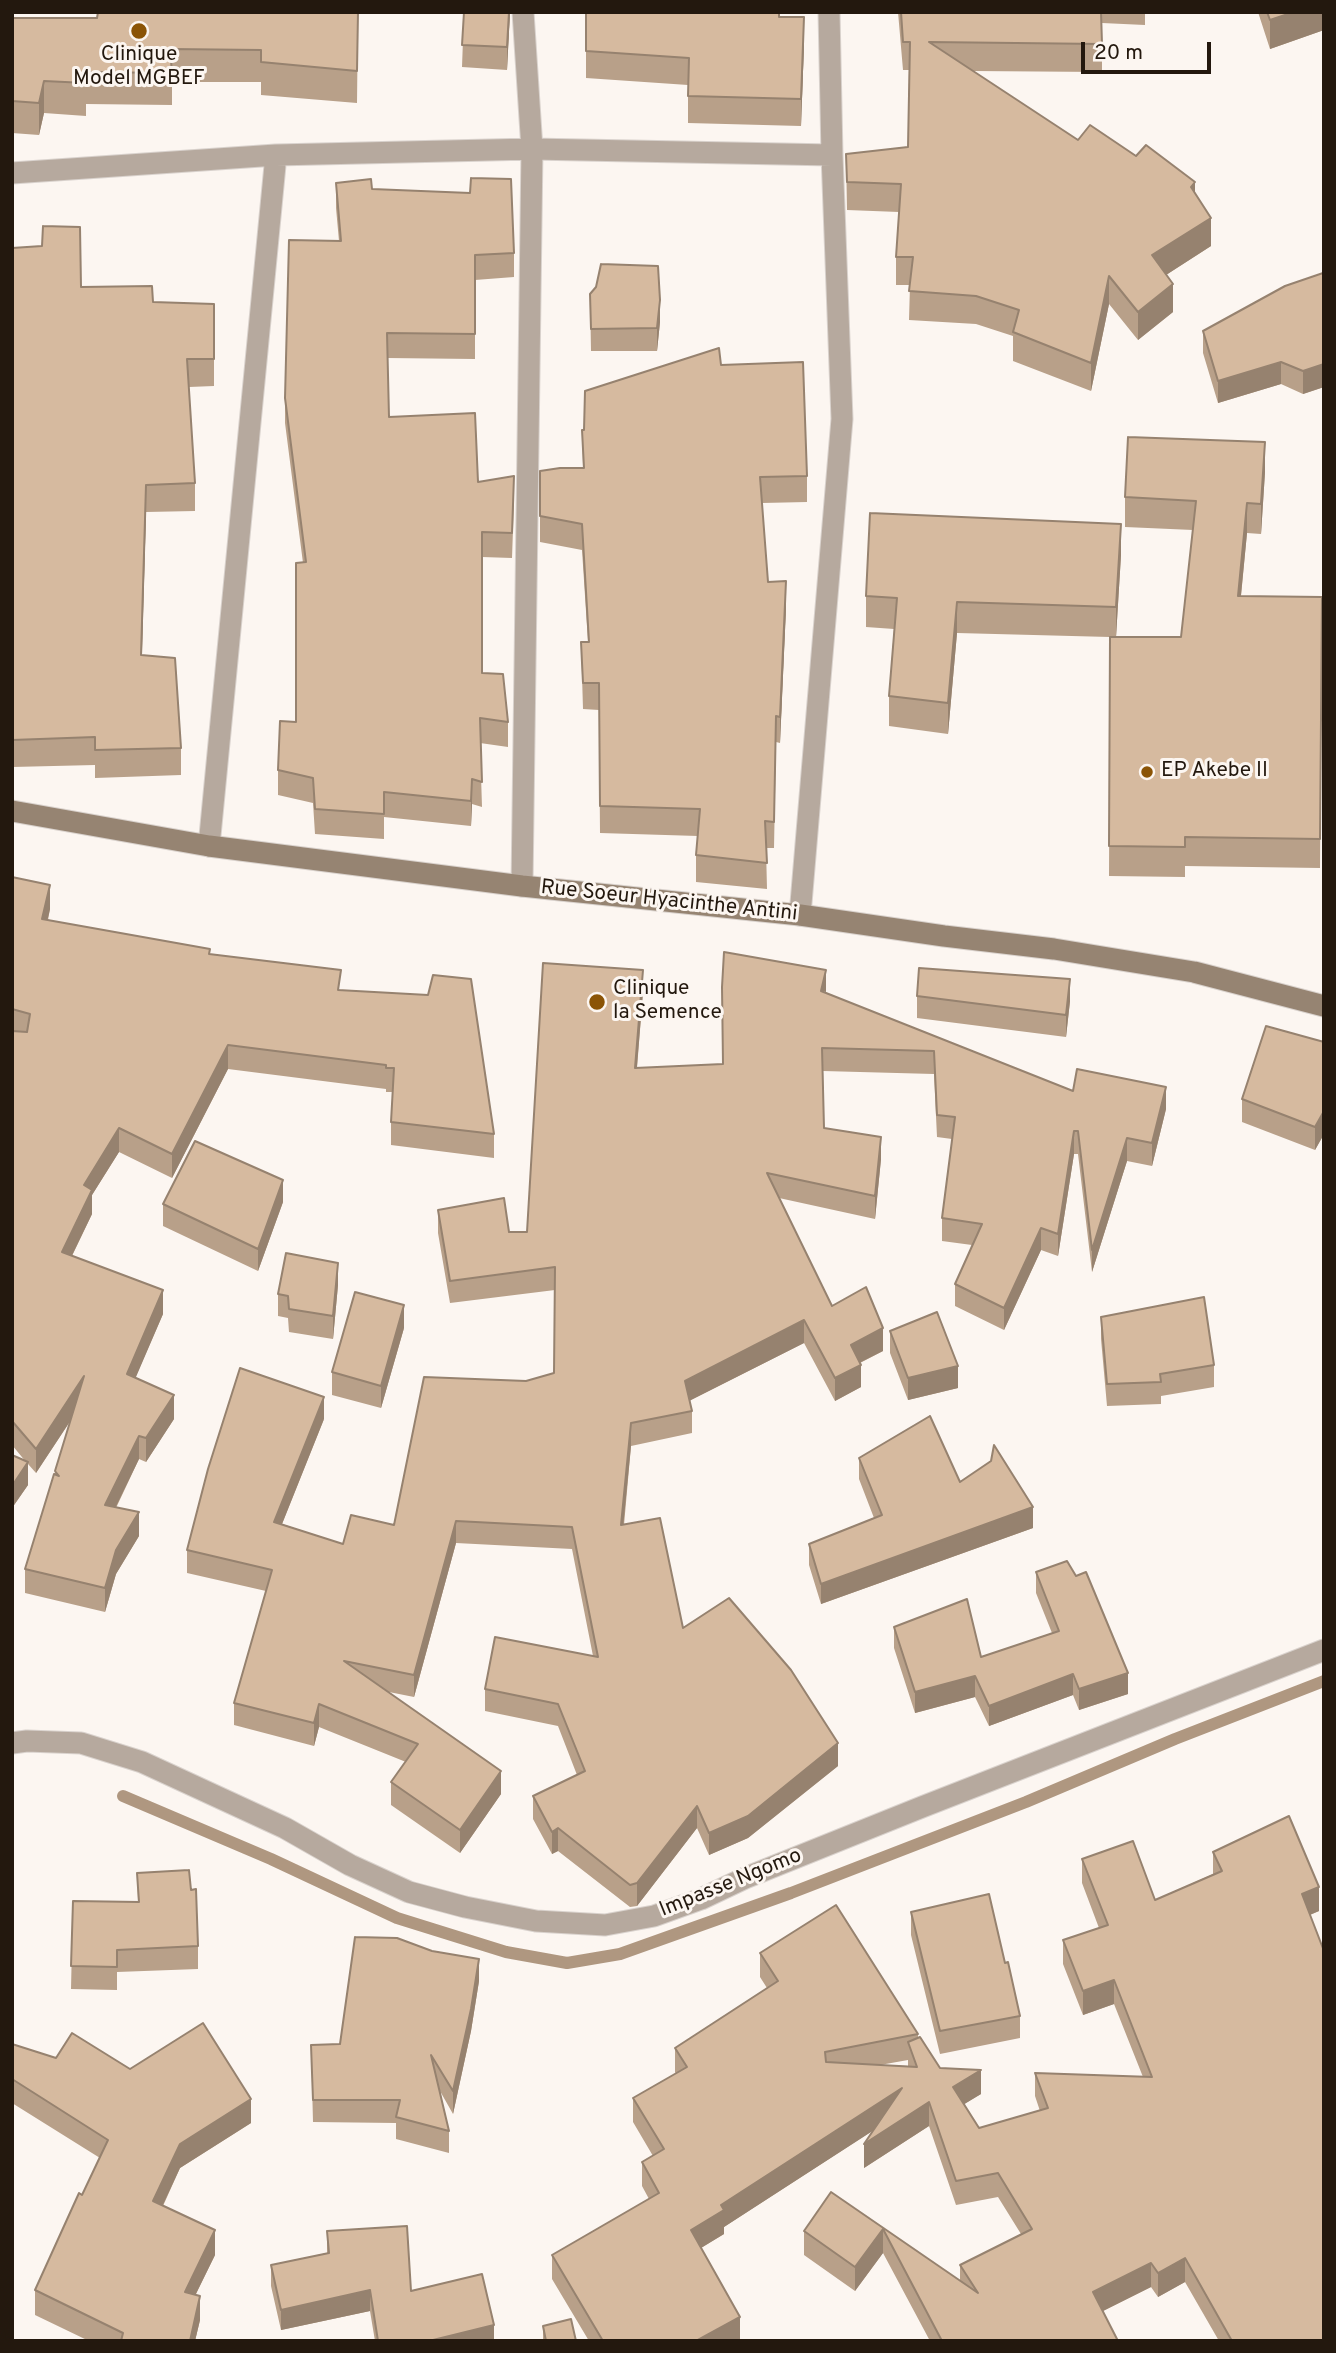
<!DOCTYPE html>
<style>
body{margin:0}
#map{position:relative;width:1336px;height:2353px;overflow:hidden;background:#fcf6f1;font-family:Overpass,sans-serif}
canvas{display:block}
.frame{position:absolute;inset:0;border:14px solid #23180e;pointer-events:none}
.scale{position:absolute;left:1081px;top:42px;width:130px;height:32px;box-sizing:border-box;border:4px solid #23180e;border-top:0;padding-left:9px;font-size:21px;line-height:24px;white-space:nowrap;color:#23180e;-webkit-text-stroke:5px #fcf6f1;paint-order:stroke}
</style>
<div id="map">
<canvas width="1336" height="2353"></canvas>
<div class="frame"></div>
<div class="scale">20 m</div>
</div>
<script>
const g = document.querySelector('canvas').getContext('2d');
g.lineJoin = 'round';
function toPath(rows) {
  const path = new Path2D();
  for (const r of rows) {
    path.moveTo(r[0], r[1]);
    for (let i = 2; i < r.length; i += 2) path.lineTo(r[i], r[i + 1]);
  }
  return path;
}
function stroke(path, color, width, dash) {
  g.strokeStyle = color;
  g.lineWidth = width;
  g.lineCap = dash ? 'butt' : 'round';
  g.setLineDash(dash || []);
  g.stroke(path);
}
function fillPath(path, color) {
  g.fillStyle = color;
  g.fill(path, 'evenodd');
}
function drawText(font, color, halo, rows, align = 'center') {
  g.font = font + ' Overpass,sans-serif';
  g.lineWidth = 6;
  g.setLineDash([]);
  g.textBaseline = 'middle';
  g.strokeStyle = halo;
  g.fillStyle = color;
  for (const [text, x, y, turn = 0] of rows) {
    g.save();
    g.translate(x, y);
    g.rotate((+turn || 0) * Math.PI / 180);
    g.textAlign = isNaN(turn) ? turn : align;
    if (halo) g.strokeText(text, 0, 0);
    g.fillText(text, 0, 0);
    g.restore();
  }
}
stroke(toPath([
 [123,1796,271,1859,397,1918,506,1952,567,1963,620,1954,791,1893,1026,1802,1175,1739,1324,1681]
]), '#af9780', 12);
const street = toPath([
 [12,173,276,155,532,149,832,155],
 [209,846,276,155],
 [522,886,532,149,523,12],
 [800,915,842,419,832,155,829,12],
 [12,1743,27,1741,81,1743,142,1762,285,1828,350,1865,409,1892,465,1907,536,1921,605,1925,654,1916,701,1899,745,1878,922,1807,1324,1650]
]);
const secondary = toPath([
 [12,811,209,846,522,886,800,915,944,936,1054,949,1194,972,1324,1006]
]);
stroke(street, '#d9d2cd', 23);
stroke(secondary, '#d9d2cd', 23);
stroke(street, '#b6a99e', 21);
stroke(secondary, '#968472', 21);
fillPath(toPath([
 [358,12,357,103,261,95,261,82,172,82,172,105,86,104,86,116,44,113,39,135,12,133,12,18,97,18],
 [464,12,510,12,507,70,462,67],
 [586,12,779,17,804,44,801,126,688,123,688,85,586,78],
 [898,12,1145,12,1145,25,1102,23,1102,72,972,71,1078,140,1136,156,1195,193,1211,246,1166,275,1173,312,1138,340,1109,304,1091,391,1013,361,1013,336,976,324,909,320,910,285,896,285,896,257,899,212,847,210,846,154,908,147,909,70,903,70],
 [1258,12,1324,12,1324,30,1270,49],
 [336,183,372,189,514,253,514,277,475,280,475,359,387,358,389,417,478,482,514,501,512,558,482,557,482,673,508,722,508,747,480,743,482,807,472,804,471,826,384,817,384,839,315,834,313,803,278,795,278,770,296,722,303,563,285,423,285,398,339,241,336,208],
 [12,248,81,287,153,302,214,304,214,386,189,387,195,483,195,511,146,512,142,655,181,748,181,775,95,778,95,765,12,767],
 [1324,276,1324,387,1303,394,1281,384,1218,403,1203,353,1203,331],
 [590,294,660,322,657,351,591,351],
 [721,365,807,476,807,502,762,503,768,582,786,608,780,743,776,742,774,848,766,848,767,889,696,882,696,855,698,836,600,833,599,710,583,709,581,642,588,642,582,550,540,542,540,471,583,468,582,430],
 [1265,472,1261,534,1247,533,1241,596,1322,597,1320,868,1185,866,1185,877,1109,876,1110,637,957,633,948,734,889,726,889,696,894,629,866,627,866,596,1121,555,1116,637,1181,637,1193,530,1125,527,1125,497],
 [12,877,50,909,48,920,210,954,341,990,494,1134,494,1158,391,1145,391,1122,393,1092,386,1092,386,1089,228,1069,172,1178,119,1152,92,1195,92,1214,72,1256,163,1314,135,1378,174,1419,146,1462,139,1459,116,1508,139,1536,116,1574,105,1612,25,1593,25,1569,71,1420,36,1473,28,1464,28,1485,12,1508,12,1455,26,1462,12,1445],
 [643,992,637,1068,723,1064,826,993,1073,1091,1166,1109,1152,1166,1127,1161,1092,1272,1078,1154,1074,1154,1058,1256,1041,1250,1004,1330,955,1306,955,1284,972,1245,942,1241,942,1218,952,1139,937,1137,934,1074,823,1071,824,1128,881,1159,875,1219,779,1198,832,1306,883,1351,860,1363,861,1387,835,1401,804,1343,689,1401,692,1411,692,1433,631,1446,624,1525,683,1628,838,1766,748,1838,709,1855,697,1828,637,1906,630,1907,558,1851,552,1854,533,1819,533,1796,577,1775,558,1726,485,1711,485,1689,593,1656,572,1549,456,1543,414,1697,389,1692,501,1794,460,1853,391,1805,391,1782,406,1762,319,1727,314,1746,234,1725,234,1703,266,1591,187,1573,187,1550,324,1419,282,1524,343,1544,394,1525,526,1381,554,1373,555,1290,450,1303,438,1233,438,1210,509,1232,527,1232],
 [917,996,1070,1001,1066,1037,917,1018],
 [1324,1042,1324,1134,1315,1150,1242,1122,1242,1099],
 [283,1202,258,1271,163,1226,163,1204],
 [338,1285,333,1339,289,1332,288,1318,278,1316,278,1294],
 [1101,1317,1214,1365,1214,1387,1161,1396,1161,1404,1107,1406,1101,1339],
 [404,1328,381,1408,332,1395,332,1372],
 [890,1331,958,1388,908,1400,890,1353],
 [859,1458,960,1482,1033,1528,821,1604,809,1565,809,1544,874,1518,859,1479],
 [1036,1572,1128,1694,1079,1710,1073,1695,989,1726,975,1697,915,1713,894,1648,894,1627,981,1657,1052,1633,1036,1593],
 [1213,1852,1319,1911,1310,1915,1324,2341,1219,2341,1185,2282,1158,2297,1151,2287,1103,2311,1118,2341,930,2341,883,2253,855,2291,804,2255,804,2231,831,2192,960,2281,960,2265,1021,2234,998,2197,956,2205,929,2126,864,2168,872,2131,724,2227,724,2234,701,2248,740,2341,589,2341,552,2279,552,2255,649,2199,642,2186,642,2162,653,2156,633,2122,633,2098,676,2074,675,2072,675,2048,767,1988,760,1977,760,1953,918,2034,918,2038,940,2068,981,2094,964,2104,979,2128,1040,2111,1035,2096,1035,2073,1143,2077,1114,2004,1083,2015,1063,1964,1063,1940,1099,1928,1082,1883,1082,1859,1155,1900,1213,1874],
 [908,2060,908,2066,880,2065],
 [137,1873,191,1890,198,1946,198,1969,117,1972,117,1990,71,1989,73,1901,138,1902],
 [911,1912,1005,1963,1020,2016,1020,2038,940,2054,911,1935],
 [479,1981,471,2031,453,2114,440,2091,449,2131,449,2153,396,2139,396,2123,313,2122,311,2045,340,2044],
 [12,2044,56,2058,130,2069,251,2123,180,2168,163,2206,215,2255,196,2294,200,2320,195,2341,89,2341,35,2315,35,2290,100,2158,12,2103],
 [327,2231,411,2291,494,2341,375,2341,370,2311,281,2330,271,2286,271,2265,327,2253],
 [543,2326,576,2341,543,2341]
]), '#b8a089');
fillPath(toPath([
 [509,12,510,12,507,70,507,47],
 [1294,12,1324,12,1324,30,1270,49,1270,20],
 [804,17,804,44,801,126,801,99],
 [44,81,44,113,39,135,39,103],
 [1195,182,1195,210,1191,187],
 [1211,218,1211,246,1152,284,1152,255],
 [1109,276,1109,304,1091,391,1091,363],
 [1173,284,1173,312,1138,340,1138,312],
 [660,300,660,322,657,351,657,328],
 [1281,362,1281,384,1218,403,1218,381],
 [1324,364,1324,387,1303,394,1303,371],
 [1265,442,1265,472,1261,534,1261,504],
 [146,485,146,512,141,682,141,655],
 [1247,503,1247,533,1238,625,1238,596],
 [1121,524,1121,555,1116,637,1116,607],
 [786,581,786,608,780,743,780,717],
 [957,602,957,633,948,734,948,703],
 [472,779,472,804,471,826,471,801],
 [50,885,50,909,42,943,42,919],
 [643,970,643,992,635,1090,635,1068],
 [826,970,826,992,821,991],
 [1070,979,1070,1001,1066,1037,1066,1015],
 [228,1045,228,1069,172,1178,172,1154],
 [1166,1087,1166,1109,1152,1166,1152,1143],
 [1324,1111,1324,1134,1315,1150,1315,1127],
 [119,1128,119,1152,92,1195,92,1214,62,1276,62,1252,84,1185],
 [1074,1131,1074,1154,1058,1256,1058,1234],
 [881,1137,881,1159,875,1219,875,1196],
 [1127,1138,1127,1161,1092,1272,1092,1250],
 [283,1180,283,1202,258,1271,258,1249],
 [1041,1228,1041,1250,1004,1330,1004,1308],
 [338,1263,338,1285,333,1339,333,1316],
 [163,1290,163,1314,127,1398,127,1374],
 [404,1305,404,1328,381,1408,381,1386],
 [804,1320,804,1343,685,1403,685,1381],
 [883,1328,883,1351,851,1367,851,1345],
 [861,1365,861,1387,835,1401,835,1378],
 [958,1366,958,1388,908,1400,908,1378],
 [84,1376,84,1400,36,1473,36,1449],
 [174,1395,174,1419,146,1462,146,1438],
 [324,1397,324,1419,274,1544,274,1522],
 [631,1423,631,1446,621,1548,621,1525],
 [139,1436,139,1459,105,1529,105,1505],
 [28,1462,28,1485,12,1508,12,1486],
 [1033,1507,1033,1528,821,1604,821,1584],
 [139,1512,139,1536,116,1574,105,1612,105,1588,116,1550],
 [456,1521,456,1543,414,1697,414,1675],
 [1128,1673,1128,1694,1079,1710,1079,1689],
 [1073,1674,1073,1695,989,1726,989,1706],
 [975,1676,975,1697,915,1713,915,1692],
 [319,1704,319,1727,314,1746,314,1723],
 [838,1743,838,1766,748,1838,709,1855,709,1833],
 [501,1771,501,1794,460,1853,460,1830],
 [697,1806,697,1828,637,1906,637,1883],
 [558,1828,558,1851,552,1854,552,1832],
 [1319,1887,1319,1911,1302,1918,1302,1894],
 [479,1959,479,1981,471,2031,453,2114,453,2091],
 [1114,1980,1114,2004,1083,2015,1083,1991],
 [981,2070,981,2094,953,2111,953,2087],
 [902,2088,902,2112,724,2227,724,2234,691,2254,691,2230,721,2205],
 [251,2099,251,2123,180,2168,153,2226,153,2201,180,2144],
 [929,2102,929,2126,864,2168,864,2144],
 [883,2229,883,2253,855,2291,855,2267],
 [215,2230,215,2255,185,2316,185,2292],
 [1185,2258,1185,2282,1158,2297,1158,2273],
 [1151,2263,1151,2287,1093,2316,1093,2292],
 [370,2290,370,2311,281,2330,281,2310],
 [200,2296,200,2320,195,2341,190,2341],
 [740,2317,740,2341,696,2341],
 [494,2325,494,2341,429,2341]
]), '#96826f');
const building = toPath([
 [98,12,358,12,357,71,261,62,261,50,170,49,172,73,86,72,86,83,44,81,39,103,12,101,12,18,97,18,98,12],
 [464,12,509,12,507,47,462,45,464,12],
 [586,12,779,12,779,17,804,17,801,99,688,96,689,58,586,51,586,12],
 [901,12,1101,12,1102,44,929,42,1078,140,1090,125,1136,156,1146,145,1195,182,1191,187,1211,218,1152,255,1173,284,1138,312,1109,276,1091,363,1013,332,1019,310,976,296,909,291,913,257,896,257,901,184,847,182,846,154,908,147,910,42,903,42,901,12],
 [1267,12,1294,12,1270,20,1267,12],
 [471,178,511,179,514,253,475,255,475,334,387,333,389,417,475,413,478,482,514,476,512,533,482,532,482,673,503,674,508,722,480,718,482,782,472,779,471,801,384,792,384,814,315,809,313,778,278,770,280,721,296,722,296,563,306,562,285,398,289,240,341,241,336,183,371,179,372,189,470,193,471,178],
 [43,226,80,227,81,287,152,286,153,302,214,304,214,359,187,359,195,483,146,485,141,655,175,658,181,748,95,750,95,737,12,740,12,248,42,246,43,226],
 [601,264,658,266,660,300,657,328,591,329,590,294,596,287,601,264],
 [1323,273,1324,276,1324,364,1303,371,1281,362,1218,381,1203,331,1285,286,1323,273],
 [719,348,721,365,803,362,807,476,760,477,768,582,786,581,780,717,776,716,774,822,765,821,767,863,696,855,700,809,600,806,599,683,583,683,581,642,589,642,582,524,540,516,540,471,560,468,584,468,582,430,584,430,585,391,719,348],
 [1128,437,1265,442,1261,504,1247,503,1238,596,1322,597,1320,839,1185,837,1185,847,1109,846,1110,637,1181,637,1196,501,1125,497,1128,437],
 [870,513,1121,524,1116,607,957,602,948,703,889,696,897,598,866,596,870,513],
 [12,877,50,885,42,919,210,949,209,954,341,970,338,990,428,995,433,975,471,979,494,1134,391,1122,394,1068,386,1068,386,1065,228,1045,172,1154,119,1128,84,1185,92,1190,62,1252,163,1290,127,1374,174,1395,146,1438,139,1436,105,1505,139,1512,116,1550,105,1588,25,1569,54,1474,59,1476,55,1471,84,1376,36,1449,12,1421,12,1031,27,1032,30,1014,12,1009,12,877],
 [724,952,826,970,821,991,1073,1091,1077,1069,1166,1087,1152,1143,1127,1138,1092,1250,1078,1131,1074,1131,1058,1234,1041,1228,1004,1308,955,1284,982,1224,942,1218,955,1117,937,1115,934,1051,822,1048,824,1128,881,1137,875,1196,767,1173,832,1306,866,1287,883,1328,851,1345,861,1365,835,1378,804,1320,685,1381,692,1411,631,1423,621,1525,660,1518,683,1628,729,1598,791,1670,838,1743,748,1816,709,1833,697,1806,637,1883,630,1885,558,1828,552,1832,533,1796,585,1771,558,1704,485,1689,495,1637,598,1657,572,1527,456,1521,414,1675,344,1661,501,1771,460,1830,391,1782,418,1744,319,1704,314,1723,234,1703,272,1570,187,1550,208,1469,240,1368,324,1397,274,1522,343,1544,351,1515,394,1525,424,1377,526,1381,554,1373,555,1267,450,1281,438,1210,504,1198,509,1232,527,1232,543,963,643,970,635,1068,723,1064,722,987,724,952],
 [919,968,1070,979,1066,1015,917,996,919,968],
 [1266,1026,1324,1042,1324,1111,1315,1127,1242,1099,1266,1026],
 [195,1141,283,1180,258,1249,163,1204,195,1141],
 [286,1253,338,1263,333,1316,289,1309,288,1296,278,1294,286,1253],
 [355,1292,404,1305,381,1386,332,1372,355,1292],
 [1204,1297,1214,1365,1160,1374,1161,1382,1107,1384,1101,1317,1204,1297],
 [937,1312,958,1366,908,1378,890,1331,937,1312],
 [930,1416,960,1482,991,1461,994,1445,1033,1507,821,1584,809,1544,882,1515,859,1458,930,1416],
 [12,1455,28,1462,12,1486,12,1455],
 [1067,1561,1076,1576,1086,1572,1128,1673,1079,1689,1073,1674,989,1706,975,1676,915,1692,894,1627,967,1599,981,1657,1059,1631,1036,1572,1067,1561],
 [1289,1816,1319,1887,1302,1894,1324,1951,1324,1983,1323,1983,1324,1985,1324,2341,1232,2341,1185,2258,1158,2273,1151,2263,1093,2292,1118,2341,942,2341,883,2229,855,2267,804,2231,831,2192,978,2293,960,2265,1032,2229,998,2173,956,2181,929,2102,864,2144,902,2088,721,2205,724,2210,691,2230,740,2317,696,2341,603,2341,552,2255,659,2193,642,2162,664,2149,633,2098,687,2067,675,2048,778,1981,760,1953,836,1905,918,2034,825,2052,826,2062,917,2067,908,2042,920,2037,940,2068,981,2070,953,2087,979,2128,1048,2108,1035,2073,1152,2077,1114,1980,1083,1991,1063,1940,1108,1925,1082,1859,1133,1841,1155,1900,1222,1871,1213,1852,1289,1816],
 [189,1870,191,1890,196,1889,198,1946,117,1950,117,1967,71,1966,73,1901,139,1902,137,1873,189,1870],
 [989,1894,1005,1963,1008,1962,1020,2016,940,2031,911,1912,989,1894],
 [355,1937,397,1938,432,1951,479,1959,471,2009,453,2091,431,2055,449,2131,396,2117,400,2100,313,2100,311,2045,340,2044,355,1937],
 [203,2023,251,2099,180,2144,153,2201,215,2230,185,2292,200,2296,190,2341,121,2341,123,2333,35,2290,79,2193,82,2195,108,2140,12,2079,12,2044,56,2058,72,2033,130,2069,203,2023],
 [407,2226,411,2291,482,2274,494,2325,429,2341,378,2341,370,2290,281,2310,271,2265,329,2253,327,2231,407,2226],
 [571,2319,576,2341,546,2341,543,2326,571,2319]
]);
fillPath(building, '#d6ba9f');
stroke(building, '#96826f', 2);
for (const [x, y, r, color] of [
 [139,31,9,"#8b5406"],
 [1147,772,7,"#8b5406"],
 [597,1002,9,"#8b5406"]
]) {
  const dot = new Path2D();
  dot.arc(x, y, r, 0, 2 * Math.PI);
  g.fillStyle = color;
  g.fill(dot);
  stroke(dot, '#fcf6f1', 2.5);
}
drawText('21px', '#23180e', '#fcf6f1', [
 ["Clinique",139,56,"center"],
 ["Model MGBEF",139,80,"center"],
 ["EP Akebe II",1161,772],
 ["Clinique",613,990],
 ["la Semence",613,1014]
], 'left');
drawText('21px', '#23180e', '#fcf6f1', [
 ["Rue Soeur Hyacinthe Antini",669,902,6],
 ["Impasse Ngomo",731,1884,-22]
]);
</script>
